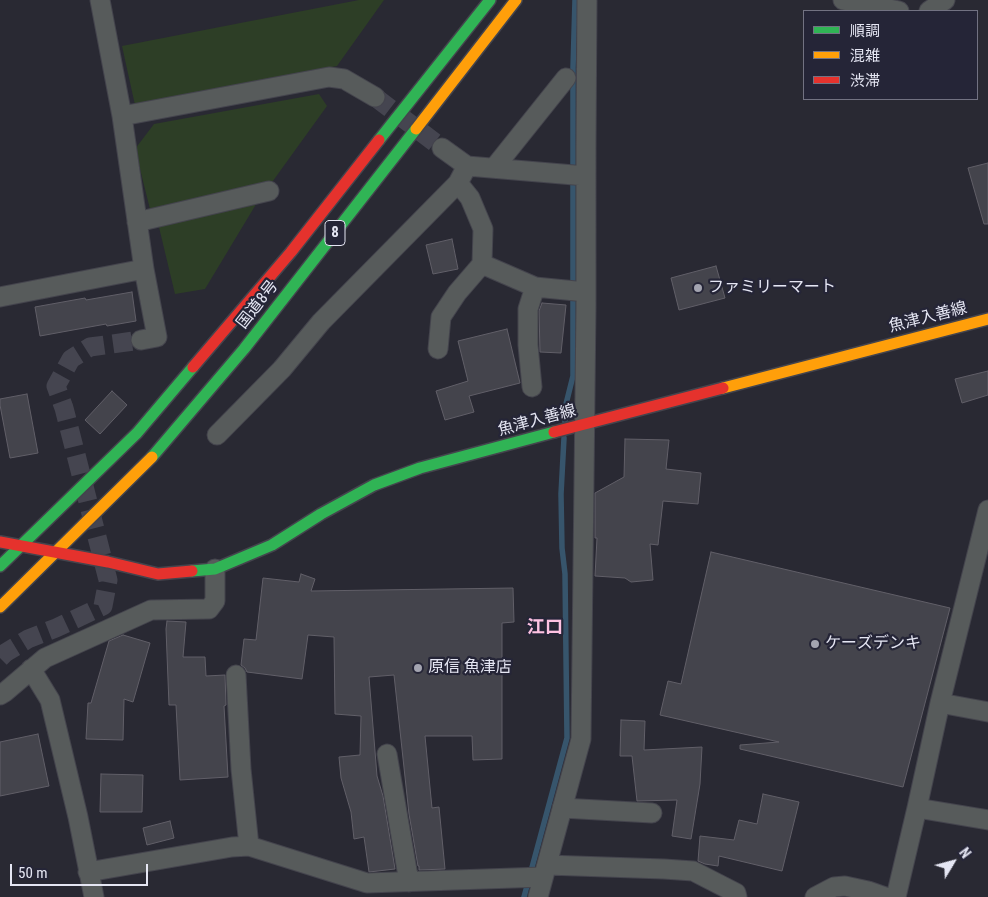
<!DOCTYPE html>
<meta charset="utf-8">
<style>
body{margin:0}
#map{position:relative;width:988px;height:897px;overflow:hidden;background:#292933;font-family:"Roboto Condensed","Noto Sans JP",sans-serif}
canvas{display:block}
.legend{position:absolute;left:803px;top:10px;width:175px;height:90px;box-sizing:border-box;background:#252537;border:1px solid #727282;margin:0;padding:6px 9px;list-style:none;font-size:15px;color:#e5e6f3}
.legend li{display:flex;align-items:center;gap:10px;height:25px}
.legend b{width:25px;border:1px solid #727282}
.north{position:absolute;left:928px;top:837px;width:50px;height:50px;-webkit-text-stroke:4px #252537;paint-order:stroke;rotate:53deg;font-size:14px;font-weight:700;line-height:20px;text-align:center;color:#e5e6f3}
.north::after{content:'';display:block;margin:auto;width:18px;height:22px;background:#e5e6f3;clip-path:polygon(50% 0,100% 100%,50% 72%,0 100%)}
.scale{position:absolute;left:10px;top:864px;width:138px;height:22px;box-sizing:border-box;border:2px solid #e5e6f3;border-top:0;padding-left:6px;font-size:15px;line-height:18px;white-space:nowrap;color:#e5e6f3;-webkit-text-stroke:4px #252537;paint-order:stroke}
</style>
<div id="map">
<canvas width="988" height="897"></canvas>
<ul class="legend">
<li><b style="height:6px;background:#30b455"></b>順調</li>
<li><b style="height:6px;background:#ff9f0a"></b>混雑</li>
<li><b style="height:6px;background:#e5322d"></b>渋滞</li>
</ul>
<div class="north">N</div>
<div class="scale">50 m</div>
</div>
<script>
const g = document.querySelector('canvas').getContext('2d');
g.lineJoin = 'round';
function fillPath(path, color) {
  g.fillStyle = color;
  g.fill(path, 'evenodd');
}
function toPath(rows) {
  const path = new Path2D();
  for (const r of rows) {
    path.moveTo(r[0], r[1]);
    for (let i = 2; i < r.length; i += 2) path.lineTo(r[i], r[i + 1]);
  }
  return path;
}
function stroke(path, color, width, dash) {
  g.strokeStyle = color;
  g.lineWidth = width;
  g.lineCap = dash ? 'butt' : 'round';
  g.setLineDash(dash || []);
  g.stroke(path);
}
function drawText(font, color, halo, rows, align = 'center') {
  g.font = font + ' "Roboto Condensed","Noto Sans JP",sans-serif';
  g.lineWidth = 4.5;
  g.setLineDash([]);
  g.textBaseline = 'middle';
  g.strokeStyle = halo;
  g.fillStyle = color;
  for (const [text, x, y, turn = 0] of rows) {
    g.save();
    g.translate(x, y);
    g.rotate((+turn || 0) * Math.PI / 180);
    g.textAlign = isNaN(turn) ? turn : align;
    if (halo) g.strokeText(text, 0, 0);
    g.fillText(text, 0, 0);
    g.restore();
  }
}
fillPath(toPath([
 [359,0,384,0,337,66,135,105,122,46],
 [319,94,327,106,270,185,150,209,135,149,154,124],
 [261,196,205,289,175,294,158,223]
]), '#2d3e26');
stroke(toPath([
 [565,423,565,408,573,376,573,68,575,0],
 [524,897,567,738,565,574,562,548,561,494,564,438]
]), '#37556c', 5.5);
const building = toPath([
 [988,163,988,224,984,224,968,168,988,163],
 [452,239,458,269,433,274,426,245,452,239],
 [716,266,725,298,679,310,671,278,716,266],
 [132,292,136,321,107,326,106,324,40,336,35,307,85,298,86,300,132,292],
 [542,303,566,305,561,353,540,352,539,311,542,303],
 [507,329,520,383,469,396,474,412,445,420,436,391,468,381,458,341,507,329],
 [988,371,988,395,962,403,955,379,988,371],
 [112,391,127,405,100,434,85,420,112,391],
 [27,394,38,453,10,458,0,405,0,399,27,394],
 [625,439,669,440,666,469,701,473,698,504,663,501,658,545,650,544,653,580,631,582,625,578,595,576,597,538,595,538,595,493,624,477,625,439],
 [711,552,950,608,903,787,740,749,740,745,779,742,660,715,668,681,681,684,711,552],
 [301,574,315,579,311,591,513,588,514,622,502,623,502,759,473,760,472,736,425,736,432,808,439,807,445,869,419,870,419,866,418,866,409,814,394,675,369,677,377,776,383,796,395,869,369,872,364,837,354,839,351,812,341,778,339,757,360,755,361,716,335,714,334,637,308,635,302,679,247,672,245,668,241,665,244,639,256,640,263,578,299,582,301,574],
 [167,621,186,622,183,657,205,657,206,676,225,675,226,705,224,706,228,777,180,780,176,705,169,705,166,629,167,621],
 [123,635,150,643,133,702,124,699,123,740,86,739,88,703,91,703,109,641,123,635],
 [621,720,645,721,644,750,702,747,700,784,691,839,672,836,677,800,637,801,632,756,620,756,621,720],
 [38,734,49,786,0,796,0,742,38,734],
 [101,774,143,775,142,812,100,812,101,774],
 [763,794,799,802,782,871,719,856,718,866,705,864,698,861,700,836,734,840,739,820,757,824,763,794],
 [170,821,174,838,147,845,143,828,170,821]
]);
fillPath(building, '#44444c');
stroke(building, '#615f68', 1);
stroke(toPath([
 [375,97,442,148],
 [0,658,5,653,28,639,56,628,103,606,108,580,64,408,56,386,71,359,90,347,141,340]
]), '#454550', 19, [19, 9]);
const street = toPath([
 [843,0,899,11],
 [929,11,945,0],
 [122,116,329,77,344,79,375,97],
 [442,148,467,166,586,176],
 [494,168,566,78],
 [458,183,470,198,483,229,482,264,535,287,528,309,528,345,532,387],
 [137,222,269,191],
 [535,287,586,292],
 [0,297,144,269,122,116,100,0],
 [141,340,157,337,144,269],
 [438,349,441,317,457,293,482,264],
 [217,435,282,369,321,322,458,183,467,166],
 [31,669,50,700,78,817,94,897],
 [236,675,241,769,249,846],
 [0,695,5,692,45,658,151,610,209,609,215,601,215,569],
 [940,703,988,712],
 [387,754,409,882],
 [562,808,652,813],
 [917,808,988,820],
 [547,865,664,869,693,871,736,893,737,897],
 [88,872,232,847,249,846,367,883,543,877],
 [538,897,581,739,586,307,586,146,587,0],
 [815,897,834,887,845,886,868,891,885,897],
 [896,897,917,808,940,703,988,510]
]);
const fast = toPath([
 [379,140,490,0],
 [152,457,244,349,416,129],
 [0,566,137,433,193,367],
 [192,571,215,569,272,545,321,514,374,485,420,468,554,432]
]);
const slow = toPath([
 [416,129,516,0],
 [723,388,988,319],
 [0,607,152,457]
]);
const jam = toPath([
 [193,367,291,252,379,140],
 [554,432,723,388],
 [0,542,108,562,158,574,192,571]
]);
stroke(street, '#44444d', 21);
stroke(fast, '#44444d', 14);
stroke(slow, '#44444d', 14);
stroke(jam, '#44444d', 14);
stroke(street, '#575b5b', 19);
stroke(fast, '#30b455', 11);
stroke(slow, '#ff9f0a', 11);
stroke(jam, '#e5322d', 11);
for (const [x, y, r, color] of [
 [698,288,5,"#a3a4b0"],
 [815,644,5,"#a3a4b0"],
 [418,668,5,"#a3a4b0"]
]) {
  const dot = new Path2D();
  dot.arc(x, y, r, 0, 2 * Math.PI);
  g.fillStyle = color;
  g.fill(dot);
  stroke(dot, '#252537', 2);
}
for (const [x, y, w] of [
 [335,233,20]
]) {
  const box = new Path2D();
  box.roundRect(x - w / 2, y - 12.5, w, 25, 4);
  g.fillStyle = '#252537';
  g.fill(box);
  stroke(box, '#e5e6f3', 1);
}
drawText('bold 15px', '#e5e6f3', null, [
 ["8",335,233]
]);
drawText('16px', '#e5e6f3', '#252537', [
 ["ファミリーマート",708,288],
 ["ケーズデンキ",825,644],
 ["原信 魚津店",428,668]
], 'left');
drawText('16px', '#e5e6f3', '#252537', [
 ["国道8号",258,305,-52],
 ["魚津入善線",928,318,-14],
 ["魚津入善線",537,421,-15]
]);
drawText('bold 18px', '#fec2e2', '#252537', [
 ["江口",545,628]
]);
</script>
